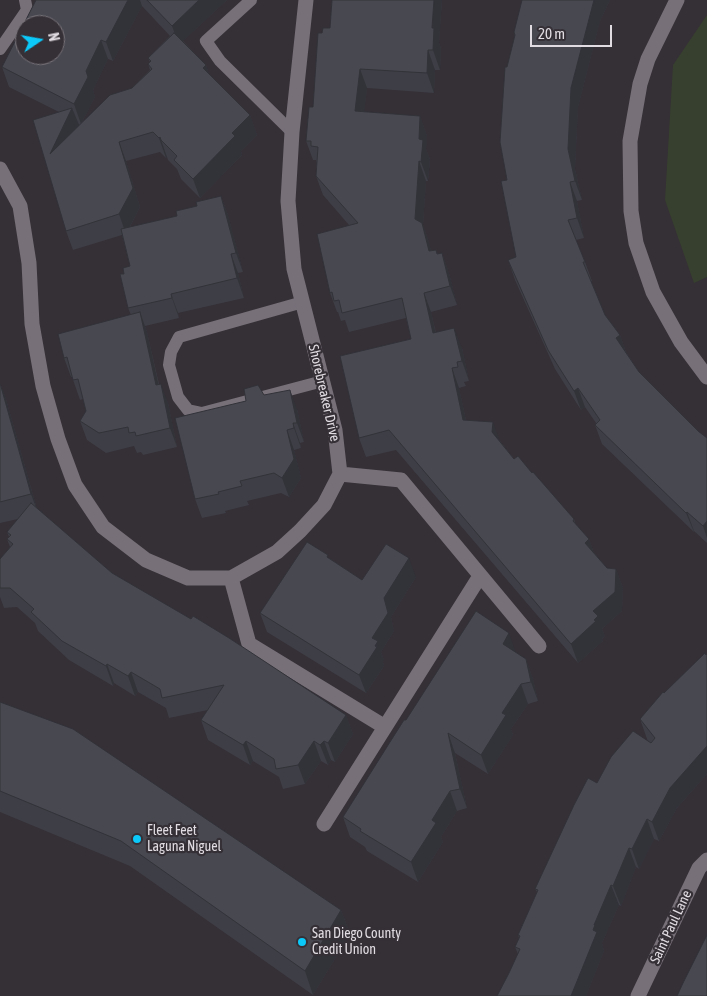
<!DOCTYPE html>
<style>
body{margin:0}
#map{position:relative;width:707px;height:996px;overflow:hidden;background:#352f36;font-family:"Asap Condensed",sans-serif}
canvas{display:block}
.north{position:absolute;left:15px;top:15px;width:50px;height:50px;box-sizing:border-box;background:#352f36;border:1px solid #79747a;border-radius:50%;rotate:78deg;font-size:14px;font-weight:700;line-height:20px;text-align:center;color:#e0dce1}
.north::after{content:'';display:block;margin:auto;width:18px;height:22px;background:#0bcafa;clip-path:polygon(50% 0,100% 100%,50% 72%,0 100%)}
.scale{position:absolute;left:530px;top:25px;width:82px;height:22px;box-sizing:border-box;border:2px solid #e0dce1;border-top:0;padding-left:6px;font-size:15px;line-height:18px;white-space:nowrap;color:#e0dce1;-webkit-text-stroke:4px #352f36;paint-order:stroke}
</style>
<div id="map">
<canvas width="707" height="996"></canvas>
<div class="north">N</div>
<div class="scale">20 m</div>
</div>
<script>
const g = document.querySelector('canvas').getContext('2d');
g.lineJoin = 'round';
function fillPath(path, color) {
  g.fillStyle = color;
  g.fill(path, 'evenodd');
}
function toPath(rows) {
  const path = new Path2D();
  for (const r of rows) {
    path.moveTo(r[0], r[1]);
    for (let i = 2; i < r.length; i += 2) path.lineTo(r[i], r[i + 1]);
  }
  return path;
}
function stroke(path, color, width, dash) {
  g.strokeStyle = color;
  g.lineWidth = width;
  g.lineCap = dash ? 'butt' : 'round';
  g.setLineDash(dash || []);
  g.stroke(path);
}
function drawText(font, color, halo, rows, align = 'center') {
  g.font = font + ' "Asap Condensed",sans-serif';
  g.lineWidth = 4.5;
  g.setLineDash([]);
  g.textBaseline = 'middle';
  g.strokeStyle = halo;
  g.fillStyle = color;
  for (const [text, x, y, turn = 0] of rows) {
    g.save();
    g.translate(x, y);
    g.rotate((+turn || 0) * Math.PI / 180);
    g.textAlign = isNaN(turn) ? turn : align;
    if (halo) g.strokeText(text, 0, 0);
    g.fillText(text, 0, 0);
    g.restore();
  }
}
fillPath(toPath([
 [707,15,707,277,694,283,665,200,673,65]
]), '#37402e');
stroke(toPath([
 [251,0,206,41,220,61,292,132],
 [0,49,27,10,25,0],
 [303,302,179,337,171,352,169,365,178,397,188,410,202,413,323,381]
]), '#777079', 12);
stroke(toPath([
 [677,0,648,59,640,84,630,141,631,211,636,243,653,292,681,342,707,377],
 [0,169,20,206,29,263,32,324,43,386,58,439,75,485,103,527,146,560,188,578,231,578,277,552,300,531,324,505,340,474,335,430,294,269,288,201,292,132,306,0],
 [340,474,401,480,539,646],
 [231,578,249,644,385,727],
 [324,824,480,576],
 [638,996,699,868,707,860]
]), '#777079', 15);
fillPath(toPath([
 [36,0,227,0,183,41,206,65,209,74,250,115,257,135,241,151,242,155,200,198,181,179,177,169,168,160,167,157,166,158,160,152,126,161,140,207,130,227,177,216,197,206,221,196,228,215,243,272,238,273,244,298,178,313,179,318,145,326,147,332,159,384,168,403,177,447,143,455,141,452,137,453,134,446,106,453,87,440,80,421,86,411,83,399,80,400,72,377,71,377,64,358,131,315,128,308,124,274,130,266,122,235,73,250,66,231,59,112,9,87,2,67],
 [142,6,170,36,148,58,150,62,148,64,150,70,132,88,82,122,95,97,93,90,108,59,113,61],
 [332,0,442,0,439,43,441,48,440,70,435,70,434,93,367,88,364,112,420,116,427,136,426,149,430,159,428,181,426,181,423,225,429,242,431,251,436,250,438,254,442,253,449,273,457,305,431,312,436,333,462,348,469,381,464,382,466,386,459,388,466,420,500,441,514,459,532,473,574,519,576,525,589,539,594,553,607,568,616,569,623,588,622,611,602,629,605,636,602,639,603,641,578,663,396,450,366,457,359,438,411,339,406,318,349,332,345,320,341,321,338,312,337,312,330,293,349,225,323,195,316,176,317,164,316,160,313,160,306,141,313,107,322,33,330,28],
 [522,0,610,0,600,21,578,107,575,169,582,200,577,201,584,238,576,240,585,262,592,281,591,281,605,315,620,335,626,352,639,372,698,431,707,438,707,543,694,531,694,532,602,444,595,425,596,423,585,407,581,410,555,369,515,280,508,260,516,257,507,180,507,67,515,36,514,32],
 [0,383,6,399,37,509,112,573,346,715,353,734,335,762,331,760,328,765,321,761,305,784,283,789,279,777,253,761,250,765,208,740,201,720,208,710,169,718,166,708,138,692,135,696,114,683,113,686,69,660,38,631,35,623,17,607,4,608,0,597,0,559,10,547,7,539,9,537,7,532,18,519,0,523],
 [264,395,297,409,304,442,300,443,301,448,294,450,301,478,289,497,281,493,247,501,249,505,225,511,226,513,202,518,195,499,246,401],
 [329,558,362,580,416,577,391,617,394,631,381,652,384,660,383,662,384,666,366,693,267,632,260,613],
 [516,653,526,659,533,679,538,701,528,704,511,729,513,735,488,774,455,753,467,808,457,811,441,837,443,842,418,882,367,851,365,847,350,837,343,817,406,720],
 [707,654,707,774,677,808,659,841,654,839,639,869,636,867,621,906,619,905,602,943,604,951,586,996,497,996,509,973,518,954,515,947,519,938,518,935,537,892,535,889,597,783,649,742,647,739,640,719,664,693],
 [0,702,341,910,350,934,313,995,130,866,0,812]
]), '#3e3e46');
fillPath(toPath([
 [128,0,140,0,142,6,113,61,106,42],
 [199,0,227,0,179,45,172,26],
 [434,0,442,0,439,43,441,48,440,70,433,50,432,28],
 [594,0,610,0,600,21,578,107,575,169,582,200,575,181,568,149,571,88],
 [101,40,108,59,93,90,95,97,81,124,74,104,86,71],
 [428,50,435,70,434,93,427,73],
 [206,65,213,84,203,68],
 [360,69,367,88,362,131,355,111],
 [72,108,80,127,50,154],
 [250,115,257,135,241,151,242,155,200,198,193,179,232,133],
 [420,116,427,136,426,149,430,159,428,181,421,162,419,139],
 [160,137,167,157,166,158,159,138],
 [119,142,126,161,140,207,126,234,119,214],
 [419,161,426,181,423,225,429,242,436,271,415,219],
 [570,182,577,201,584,238,577,218],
 [221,196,228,215,243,272,236,253],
 [442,253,449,273,457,305,450,286],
 [231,254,238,273,244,298,237,278],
 [424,293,431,312,440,353,433,333],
 [171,294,178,313,179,318,172,298],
 [140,312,147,332,163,405,156,385],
 [454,328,462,348,469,381,462,361],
 [620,335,627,355,616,338],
 [452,368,459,388,470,439,463,420],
 [0,383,6,399,38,513,31,494],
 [161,384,168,403,177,447,170,428],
 [578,388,585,407,581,410,574,391],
 [290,390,297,409,304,442,297,423],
 [493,422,500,441,492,432],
 [293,423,300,443,301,448,294,428],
 [287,430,294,450,301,478,289,497,282,478],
 [687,512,694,531,694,532,686,513],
 [707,521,707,538,703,526],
 [589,539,596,559,585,543],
 [409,558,416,577,391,617,394,631,381,652,384,660,383,662,384,666,366,693,359,675,384,598],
 [616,569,623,588,622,611,602,629,605,636,602,639,603,641,578,663,571,644,593,611],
 [509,633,516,653,503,644],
 [526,659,533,679,538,701,531,682],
 [107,664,114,683,113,686,106,666],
 [131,672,138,692,135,696,128,676],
 [521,684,528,704,511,729,513,735,488,774,481,755,502,713],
 [346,715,353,734,335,762,328,743],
 [448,733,455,753,467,808,460,789],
 [246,741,253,761,250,765,243,745],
 [314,741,321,761,305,784,298,765],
 [324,741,331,760,328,765,320,745],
 [707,746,707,774,677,808,659,841,652,822,670,788],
 [450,791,457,811,441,837,443,842,418,882,411,862,432,820],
 [647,819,654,839,639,869,632,849],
 [629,848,636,867,621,906,613,886],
 [611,885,619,905,602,943,604,951,586,996,571,996,594,925],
 [341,910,350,934,313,995,305,971]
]), '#323239');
const building = toPath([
 [36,0,128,0,106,42,101,40,86,71,88,77,74,104,2,67,36,0],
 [25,25,55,25,55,55,25,55,25,25],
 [147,0,199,0,172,26,147,0],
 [332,0,434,0,432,28,434,28,433,50,428,50,427,73,360,69,355,111,420,116,419,139,423,140,421,162,419,161,415,219,422,223,429,251,436,250,437,254,442,253,450,286,424,293,433,333,454,328,462,361,457,362,458,367,452,368,463,420,493,422,492,432,514,459,518,456,532,473,533,472,574,519,573,521,589,539,585,543,607,568,616,569,615,592,593,611,598,616,594,620,596,621,571,644,389,430,359,438,340,356,411,339,402,298,342,313,339,300,334,301,332,292,330,293,317,234,358,223,316,176,318,147,311,146,311,141,306,141,309,107,313,107,318,33,322,33,323,28,330,28,332,0],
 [522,0,594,0,571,88,568,149,575,181,570,182,577,218,568,220,585,262,583,262,605,315,620,335,616,338,639,372,698,431,707,438,707,521,703,526,687,512,686,513,595,425,600,420,578,388,574,391,548,350,508,260,516,257,501,181,507,180,500,142,505,67,507,67,515,35,514,32,522,0],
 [174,33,206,65,203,68,250,115,232,133,235,136,193,179,174,160,177,156,161,140,160,137,159,138,153,132,119,142,133,188,119,214,66,231,33,120,72,108,50,154,110,95,132,88,152,69,148,64,151,61,148,58,174,33],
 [221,196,236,253,231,254,237,278,171,294,172,298,128,308,120,274,124,274,123,268,130,266,121,229,177,216,176,211,197,206,196,202,221,196],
 [140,312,156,385,161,384,170,428,136,436,135,432,129,433,128,427,99,433,80,421,86,411,78,379,73,380,67,357,64,358,58,334,140,312],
 [0,383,31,494,0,502,0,383],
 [258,385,264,395,290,390,297,423,293,423,294,428,287,430,294,459,282,478,274,473,240,481,242,486,218,492,219,494,195,499,175,418,246,401,244,389,258,385],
 [31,503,112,573,191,619,193,616,229,638,346,715,328,743,324,741,320,745,314,741,298,765,276,769,274,759,246,741,243,745,201,720,224,685,162,698,160,689,131,672,128,676,107,664,106,666,62,641,31,612,34,609,10,588,0,588,0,559,13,544,7,539,11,535,7,532,31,503],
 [307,542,328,555,327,557,362,580,386,544,409,558,384,598,388,613,372,638,378,641,375,646,377,647,359,675,260,613,307,542],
 [476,611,509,633,503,644,526,659,531,682,521,684,502,713,506,715,481,755,448,733,460,789,450,791,432,820,436,823,411,862,360,831,361,829,343,817,390,742,404,720,406,720,476,611],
 [705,653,706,655,707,654,707,746,670,788,652,822,647,819,632,849,629,848,613,886,611,885,594,925,595,925,593,930,597,932,571,996,497,996,509,973,520,949,515,947,520,936,518,935,538,890,535,889,574,805,588,778,597,783,611,757,633,731,651,743,655,738,640,719,663,692,664,693,705,653],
 [0,702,73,729,341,910,305,971,121,841,0,791,0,702],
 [707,935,707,996,677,996,683,983,707,935]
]);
fillPath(building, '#484851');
stroke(building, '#323239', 1);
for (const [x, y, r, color] of [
 [137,839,5,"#0bcafa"],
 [302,942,5,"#0bcafa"]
]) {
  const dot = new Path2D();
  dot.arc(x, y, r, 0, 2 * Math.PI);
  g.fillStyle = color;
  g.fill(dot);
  stroke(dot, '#352f36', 2);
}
drawText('14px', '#e0dce1', '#352f36', [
 ["Shorebreaker Drive",324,393,77],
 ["Saint Paul Lane",671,927,-65]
]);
drawText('14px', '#e0dce1', '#352f36', [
 ["Fleet Feet",147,831],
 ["Laguna Niguel",147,847],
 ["San Diego County",312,934],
 ["Credit Union",312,950]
], 'left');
</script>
